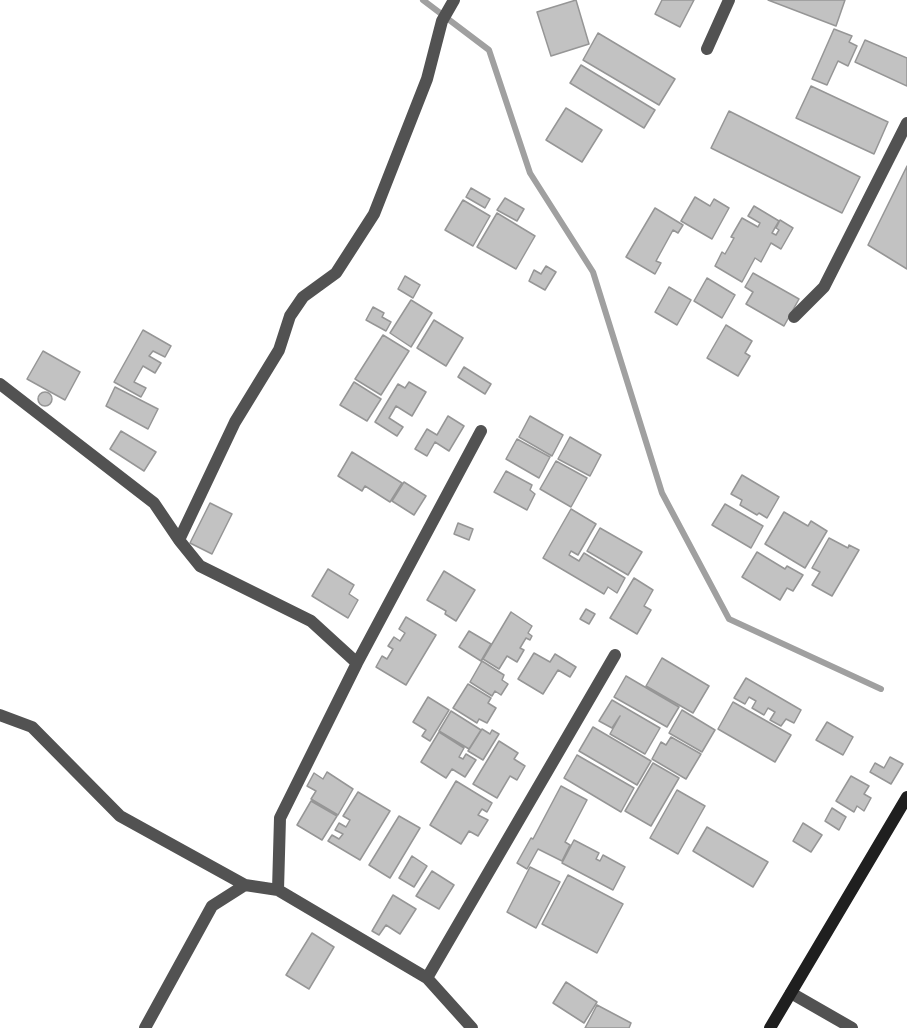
<!DOCTYPE html>
<style>
body{margin:0}
canvas{display:block;background:#fff}
</style>
<canvas width="907" height="1028"></canvas>
<script>
const g = document.querySelector('canvas').getContext('2d');
g.lineJoin = 'round';
function toPath(rows) {
  const path = new Path2D();
  for (const r of rows) {
    if (r.length === 3) {
      path.moveTo(r[0] + r[2], r[1]);
      path.arc(r[0], r[1], r[2], 0, 2 * Math.PI);
      continue;
    }
    path.moveTo(r[0], r[1]);
    for (let i = 2; i < r.length; i += 2) path.lineTo(r[i], r[i + 1]);
  }
  return path;
}
function stroke(path, color, width, dash) {
  g.strokeStyle = color;
  g.lineWidth = width;
  g.lineCap = dash ? 'butt' : 'round';
  g.setLineDash(dash || []);
  g.stroke(path);
}
function fillPath(path, color) {
  g.fillStyle = color;
  g.fill(path, 'evenodd');
}
stroke(toPath([
 [423,0,489,50,530,173,593,272,662,493,729,619,881,689]
]), '#a0a0a0', 6);
const building = toPath([
 [576,0,589,44,551,56,537,12,576,0],
 [662,0,694,0,680,27,655,14,662,0],
 [768,0,845,0,836,26,768,0],
 [834,29,852,36,849,42,857,46,848,66,838,61,827,85,812,79,834,29],
 [598,33,675,79,659,105,583,60,598,33],
 [865,40,907,58,907,86,855,62,865,40],
 [581,65,655,110,644,128,570,83,581,65],
 [811,86,888,122,874,154,796,118,811,86],
 [566,108,602,130,582,162,546,140,566,108],
 [729,111,860,177,842,213,711,148,729,111],
 [907,166,907,269,868,245,907,166],
 [471,188,490,199,485,208,466,197,471,188],
 [695,197,710,206,714,199,729,208,712,239,681,221,695,197],
 [505,198,524,209,517,221,497,210,505,198],
 [463,200,490,216,473,246,445,230,463,200],
 [754,206,779,221,772,233,776,235,779,230,776,228,780,220,793,228,781,249,771,243,761,262,755,258,742,282,715,266,722,252,725,254,734,238,731,237,742,218,758,227,760,223,748,216,754,206],
 [655,208,683,225,678,233,673,230,656,261,661,263,655,274,626,257,655,208],
 [497,213,535,236,516,269,477,247,497,213],
 [546,266,556,272,545,290,529,281,534,270,541,274,546,266],
 [753,273,799,299,784,326,746,304,753,292,745,287,753,273],
 [405,276,420,285,413,298,398,289,405,276],
 [707,278,735,295,722,318,694,301,707,278],
 [669,287,691,300,677,325,655,312,669,287],
 [411,300,432,313,411,347,390,333,411,300],
 [373,307,384,313,382,317,391,322,386,331,366,320,373,307],
 [434,320,463,338,446,366,417,348,434,320],
 [726,325,752,341,745,353,750,356,738,376,707,358,726,325],
 [143,330,171,346,165,357,153,351,149,356,161,363,155,373,143,366,134,382,146,388,141,397,114,382,143,330],
 [383,335,409,351,381,395,355,379,383,335],
 [43,351,80,372,65,400,27,379,43,351],
 [464,367,491,384,485,394,458,377,464,367],
 [354,382,381,399,367,421,340,405,354,382],
 [409,382,426,392,412,416,396,406,389,418,403,427,397,436,375,422,398,384,405,388,409,382],
 [115,387,158,409,148,429,106,406,115,387],
 [45,399,7],
 [448,416,464,426,449,451,435,442,427,456,415,449,427,429,437,435,448,416],
 [530,416,563,435,552,456,519,437,530,416],
 [121,431,156,452,144,471,110,449,121,431],
 [570,437,601,455,590,476,558,459,570,437],
 [517,439,550,457,539,478,506,459,517,439],
 [352,452,402,483,390,502,365,486,362,491,338,476,352,452],
 [556,461,587,478,571,507,540,489,556,461],
 [506,471,532,485,530,490,535,494,527,510,494,492,506,471],
 [742,475,779,497,767,518,759,513,757,515,740,505,742,500,731,494,742,475],
 [404,482,426,496,414,515,392,501,404,482],
 [210,503,232,514,212,554,190,543,210,503],
 [725,504,763,526,751,548,712,525,725,504],
 [571,509,596,524,578,555,571,551,569,555,579,561,584,553,625,578,617,593,608,587,604,594,543,558,571,509],
 [784,512,808,526,811,521,827,531,805,568,765,544,784,512],
 [458,523,473,529,469,540,454,534,458,523],
 [600,528,642,552,628,575,587,551,600,528],
 [829,538,848,548,849,545,859,550,832,596,812,585,820,572,812,568,829,538],
 [757,552,785,569,787,566,803,575,793,591,787,588,780,600,742,577,757,552],
 [328,569,354,585,349,594,358,600,348,618,312,596,328,569],
 [444,571,475,590,456,621,445,614,446,611,427,600,444,571],
 [634,578,653,590,644,606,651,610,637,634,610,618,634,578],
 [586,609,595,614,589,624,580,619,586,609],
 [511,612,532,626,528,633,532,636,530,640,526,638,520,648,524,650,517,662,507,656,499,669,483,659,511,612],
 [406,617,436,635,406,685,376,667,382,656,387,659,393,649,388,646,394,637,400,641,405,633,399,629,406,617],
 [469,631,491,644,481,661,459,647,469,631],
 [534,653,550,662,555,654,576,667,570,677,558,670,543,694,518,679,534,653],
 [662,658,709,686,693,713,646,686,662,658],
 [482,661,504,675,502,680,508,684,501,695,495,691,492,696,470,682,482,661],
 [626,676,679,707,667,727,614,697,626,676],
 [746,678,801,710,794,723,786,719,781,726,770,720,775,712,768,708,764,715,752,708,756,701,749,697,745,704,734,698,746,678],
 [468,684,491,698,488,703,496,708,487,723,479,719,477,723,453,708,468,684],
 [428,697,449,710,430,741,422,736,426,730,413,722,428,697],
 [612,700,660,728,645,754,610,734,620,716,612,728,599,721,612,700],
 [733,702,791,735,775,762,718,729,733,702],
 [682,710,715,730,702,752,669,733,682,710],
 [451,711,481,730,469,749,439,731,451,711],
 [827,722,853,737,843,755,816,740,827,722],
 [593,727,651,761,637,785,579,751,593,727],
 [482,729,490,734,492,730,499,734,483,760,468,751,482,729],
 [439,732,464,748,459,757,463,759,466,754,476,760,465,777,452,769,446,778,421,762,439,732],
 [671,737,701,754,686,779,652,759,661,742,666,745,671,737],
 [499,741,518,753,514,759,525,766,517,780,510,776,497,798,473,784,499,741],
 [577,755,634,788,621,812,564,778,577,755],
 [890,757,903,764,891,784,870,772,875,763,884,768,890,757],
 [653,763,679,778,651,826,625,811,653,763],
 [327,772,353,789,338,815,311,799,316,791,307,786,314,773,323,779,327,772],
 [851,776,869,786,864,794,871,798,864,811,857,806,854,812,836,801,851,776],
 [456,781,492,803,487,812,482,809,478,815,488,820,478,836,469,831,461,844,430,825,456,781],
 [561,786,587,800,565,842,570,845,562,861,538,849,527,869,517,863,531,838,533,839,561,786],
 [677,790,705,806,678,854,650,838,677,790],
 [358,792,390,811,360,860,328,841,332,835,339,839,343,834,335,830,339,823,346,827,350,820,343,816,358,792],
 [311,801,337,816,322,840,297,825,311,801],
 [832,808,846,817,839,830,825,821,832,808],
 [399,816,420,828,390,878,369,865,399,816],
 [803,823,822,835,811,852,793,841,803,823],
 [707,827,768,862,753,887,693,851,707,827],
 [574,840,599,853,596,859,600,861,603,855,625,867,613,890,562,863,574,840],
 [412,856,427,866,414,887,399,878,412,856],
 [530,867,560,882,536,928,507,912,530,867],
 [432,871,454,885,439,909,416,896,432,871],
 [568,875,623,904,597,953,542,924,568,875],
 [393,895,416,909,400,934,386,925,379,935,372,931,393,895],
 [312,933,334,947,309,989,286,975,312,933],
 [566,982,597,1002,584,1023,553,1003,566,982],
 [597,1005,631,1023,629,1028,585,1028,597,1005]
]);
fillPath(building, '#c2c2c2');
stroke(building, '#969696', 1.5);
stroke(toPath([
 [707,49,729,0],
 [794,317,824,287,907,123],
 [0,384,154,503,179,540,200,566,311,621,357,663],
 [179,540,235,422,279,350,290,316,303,297,336,273,374,214,427,79,442,21,454,0],
 [0,715,32,727,120,816,245,885,278,890,427,978,472,1028],
 [278,890,280,818,357,663,481,431],
 [427,978,615,655],
 [791,993,852,1028],
 [145,1028,212,906,245,885]
]), '#525252', 12);
stroke(toPath([
 [770,1028,907,797]
]), '#1f1f1f', 12);
</script>
